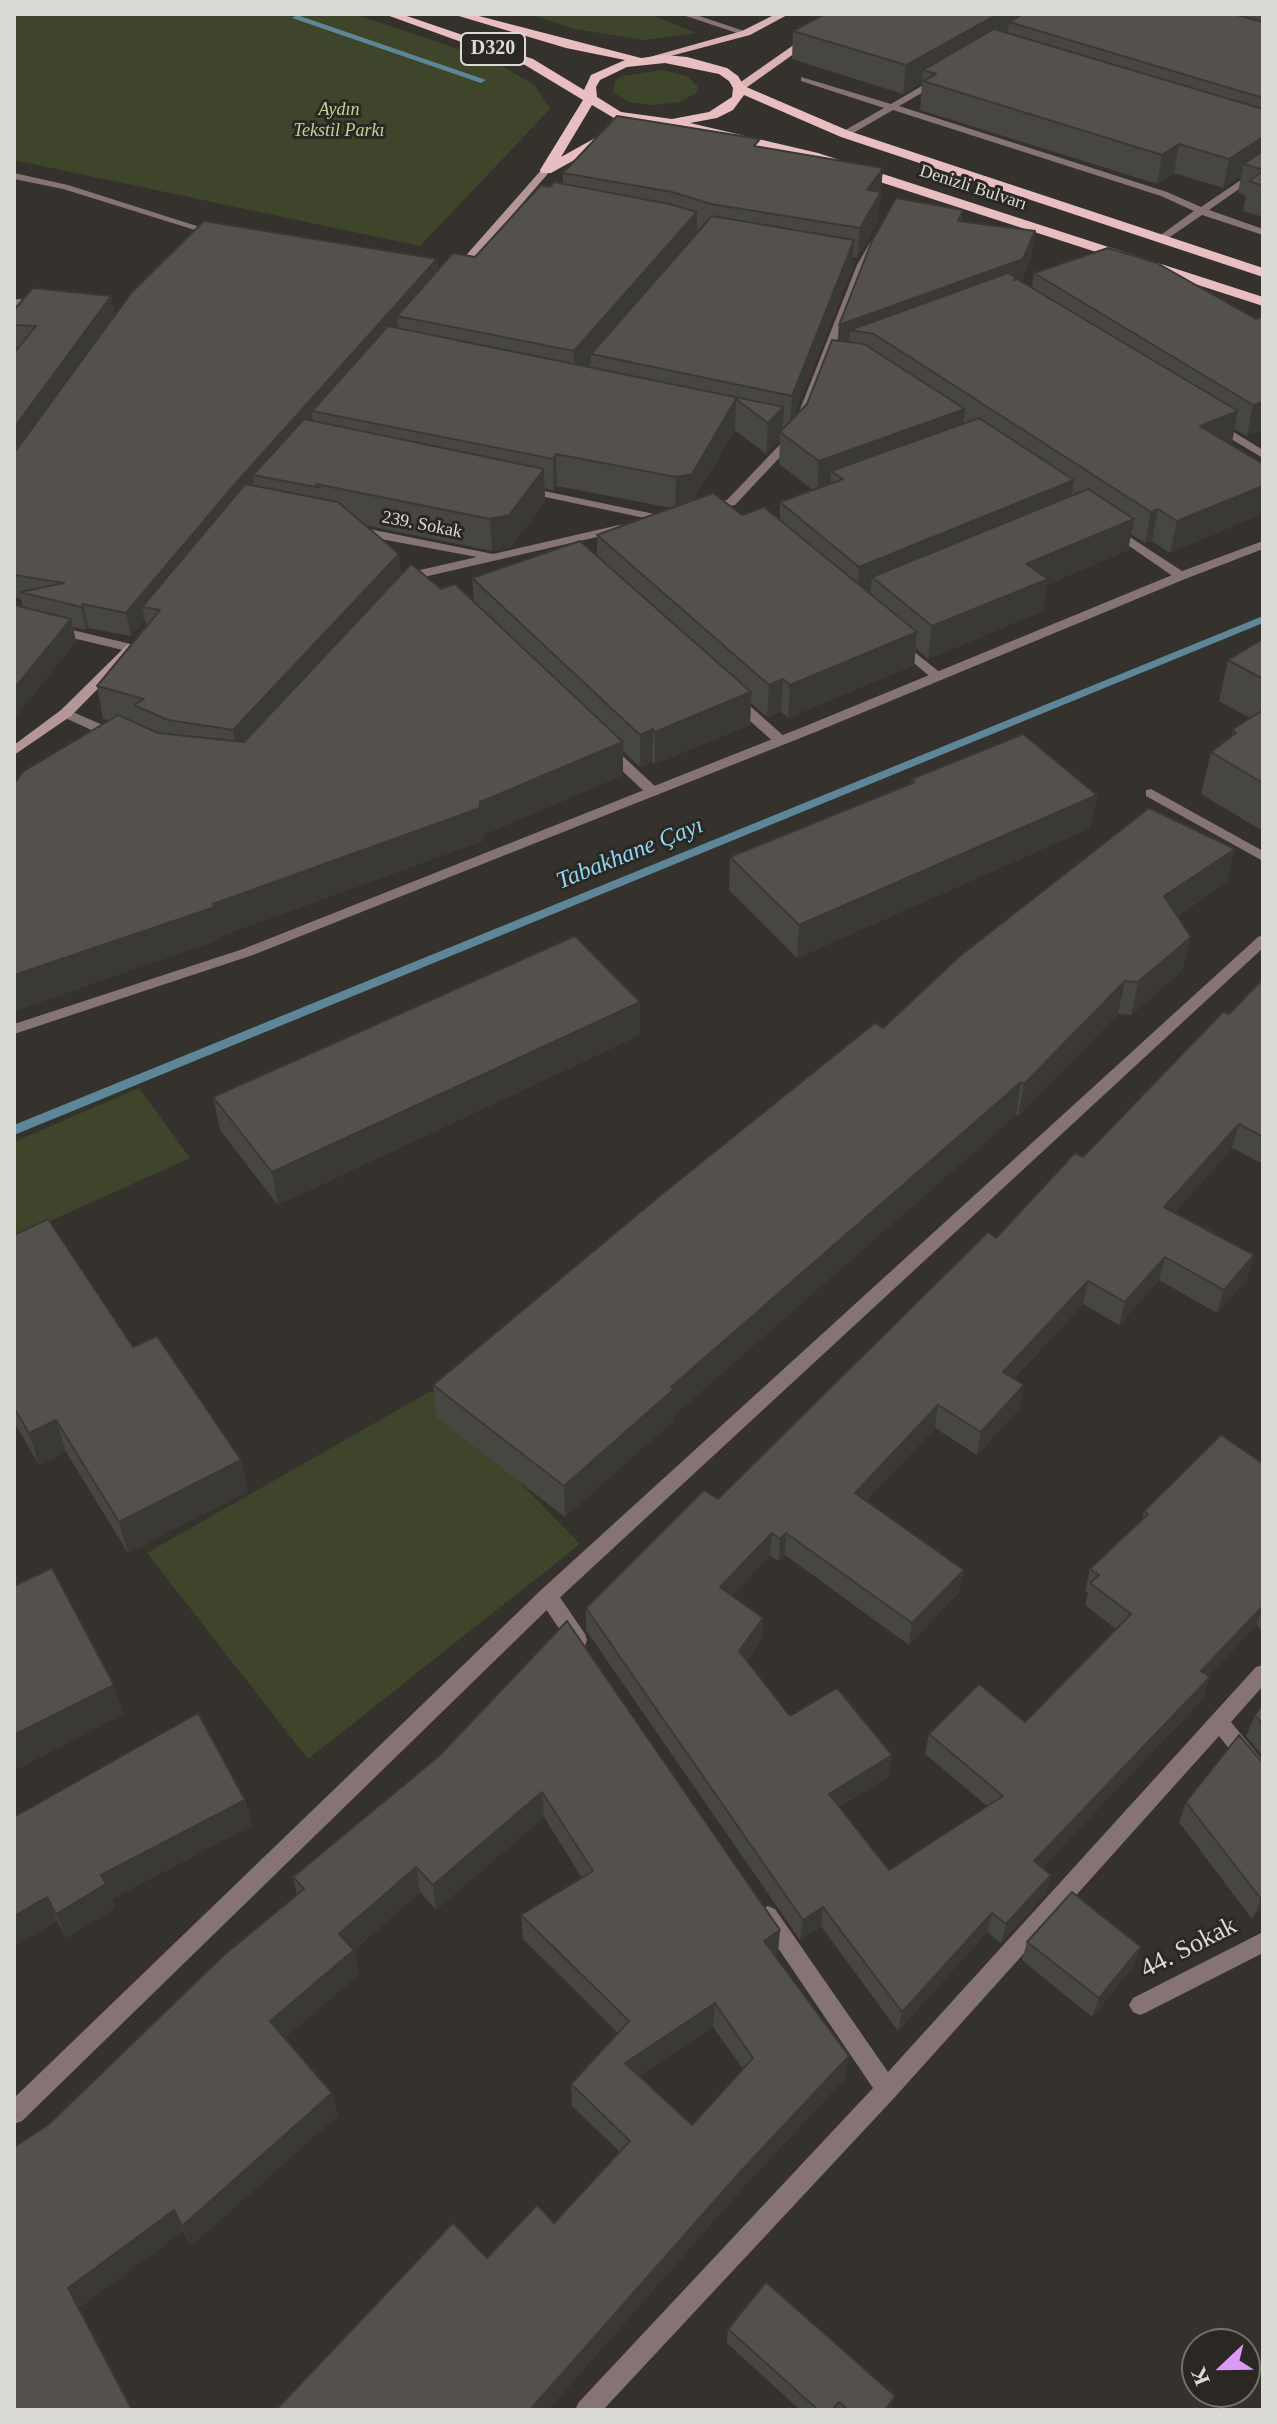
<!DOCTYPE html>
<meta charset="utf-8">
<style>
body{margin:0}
#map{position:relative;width:1277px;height:2424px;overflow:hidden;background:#35322d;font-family:"Times New Roman",serif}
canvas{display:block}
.frame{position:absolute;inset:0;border:16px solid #dbdad7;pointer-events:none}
.north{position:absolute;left:1181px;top:2328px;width:80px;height:80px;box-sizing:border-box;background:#2b2824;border:2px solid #716f6c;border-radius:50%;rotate:248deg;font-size:22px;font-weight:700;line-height:32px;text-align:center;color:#dbdad7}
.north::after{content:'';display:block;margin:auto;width:28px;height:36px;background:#da9af6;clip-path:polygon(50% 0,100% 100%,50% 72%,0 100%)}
</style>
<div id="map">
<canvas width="1277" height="2424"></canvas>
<div class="frame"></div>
<div class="north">K</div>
</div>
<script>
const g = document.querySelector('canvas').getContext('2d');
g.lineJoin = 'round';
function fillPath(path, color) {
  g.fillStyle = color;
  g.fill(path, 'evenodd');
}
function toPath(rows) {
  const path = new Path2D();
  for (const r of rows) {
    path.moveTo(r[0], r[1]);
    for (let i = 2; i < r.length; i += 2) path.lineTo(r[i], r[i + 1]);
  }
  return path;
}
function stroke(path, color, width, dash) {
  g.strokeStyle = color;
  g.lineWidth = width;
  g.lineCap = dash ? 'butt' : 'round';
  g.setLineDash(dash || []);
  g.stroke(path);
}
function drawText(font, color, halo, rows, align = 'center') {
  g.font = font + ' "Times New Roman",serif';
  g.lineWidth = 6;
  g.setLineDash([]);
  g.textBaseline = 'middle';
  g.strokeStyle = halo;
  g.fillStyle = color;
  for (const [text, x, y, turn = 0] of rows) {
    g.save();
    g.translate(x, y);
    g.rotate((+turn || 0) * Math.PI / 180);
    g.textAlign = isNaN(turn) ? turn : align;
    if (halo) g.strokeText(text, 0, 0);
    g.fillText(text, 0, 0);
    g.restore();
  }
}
fillPath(toPath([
 [14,14,354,14,491,60,535,85,550,109,420,246,14,160],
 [530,14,649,14,696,33,644,40,575,29],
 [662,70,687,76,698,87,696,93,680,102,654,105,629,102,613,92,615,81,622,76],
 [139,1088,190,1158,14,1237,14,1142],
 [431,1391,580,1544,308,1759,147,1553]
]), '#3f452b');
fillPath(toPath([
 [297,15,486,80,481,83,292,18]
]), '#5d8798');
fillPath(toPath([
 [1263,616,1263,623,14,1135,14,1125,1263,616]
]), '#5d8798');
fillPath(toPath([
 [680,14,693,14,750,33,743,35,680,14],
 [801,77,891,104,937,77,943,77,943,81,899,106,1167,192,1201,207,1263,165,1263,172,1209,210,1263,229,1263,235,1202,215,1164,241,1158,241,1158,237,1194,211,1161,196,893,110,848,136,842,136,842,132,884,108,801,81,801,77],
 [14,173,68,185,203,228,195,230,63,189,14,179,14,173],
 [871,241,879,243,867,265,807,417,798,419,797,417,857,265,871,241],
 [14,299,43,300,48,303,43,306,14,305,14,299],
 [1211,423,1219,423,1263,450,1263,458,1211,427,1211,423],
 [788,436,798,438,735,505,704,510,704,506,727,500,788,436],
 [525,487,664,516,670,519,664,522,521,492,521,488,525,487],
 [619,525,623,527,623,531,428,576,414,591,410,592,404,588,420,570,477,557,354,534,348,530,354,526,493,554,619,525],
 [1113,526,1185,573,1185,579,1177,579,1109,532,1109,528,1113,526],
 [14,616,135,645,137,648,131,652,14,624,14,616],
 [898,639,942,674,942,680,934,680,894,646,894,640,898,639],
 [736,697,741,698,786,738,786,744,776,744,731,704,730,701,736,697],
 [66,709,121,733,122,736,116,740,111,739,61,716,60,713,66,709],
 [607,745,612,746,658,789,658,795,648,795,602,752,602,746,607,745],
 [1151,789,1263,851,1263,861,1146,796,1146,790,1151,789],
 [548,1588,555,1590,585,1634,587,1640,585,1646,578,1648,571,1646,541,1602,539,1596,541,1590,548,1588],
 [1263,1665,1263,1686,1231,1722,1263,1761,1263,1785,1256,1782,1219,1736,895,2097,603,2410,575,2410,579,2402,873,2088,761,1923,758,1916,761,1909,768,1906,775,1909,888,2072,1256,1667,1263,1665],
 [1263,1932,1263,1953,1147,2012,1140,2015,1133,2012,1129,2005,1133,1998,1263,1932]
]), '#867374');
fillPath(toPath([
 [1263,541,1263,549,1185,579,818,731,253,955,14,1034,14,1024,243,949,808,725,1177,573,1263,541],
 [1263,935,1263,948,555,1602,22,2121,14,2124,14,2098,541,1590,1258,937,1263,935]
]), '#867374');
fillPath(toPath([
 [543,168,551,170,462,273,454,273,454,269,543,168],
 [131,644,135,645,135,651,71,716,14,755,14,745,61,710,127,645,131,644]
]), '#b49698');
fillPath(toPath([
 [776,14,789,14,750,35,644,63,639,60,742,31,776,14],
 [838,14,850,14,743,90,735,90,735,86,838,14]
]), '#d9b2b4');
fillPath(toPath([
 [384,14,401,14,533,59,584,90,591,75,625,60,566,48,452,14,471,14,641,58,665,55,687,57,727,68,738,76,744,86,849,131,1263,268,1263,277,841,137,744,95,733,110,717,118,690,123,818,153,1263,297,1263,306,809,159,672,127,614,138,551,173,541,173,540,170,583,100,525,65,384,14],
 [665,63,719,74,729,81,733,88,732,97,709,112,672,119,621,112,597,97,596,87,600,80,627,67,665,63],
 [592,105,614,118,651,123,606,132,561,157,592,105]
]), '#e9bec1');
fillPath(toPath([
 [825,14,1263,14,1263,217,1243,211,1246,196,1238,193,1241,176,1223,188,1174,173,1157,184,920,110,922,83,903,94,792,59,793,31],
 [759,147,883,168,878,221,857,258,853,257,852,269,793,418,807,404,838,341,839,325,963,210,961,221,1032,256,1021,281,1032,287,1034,273,1256,319,1263,430,1247,436,1234,429,1232,442,1229,443,1170,553,1152,541,1145,543,1131,534,1128,550,1047,585,1043,611,928,659,916,648,914,665,788,718,781,712,767,717,751,703,750,725,655,764,652,762,640,767,623,751,623,775,483,835,483,841,221,936,221,939,14,1011,14,784,109,720,103,719,97,686,146,627,145,619,131,636,88,628,86,630,73,627,76,642,23,607,21,599,14,597,14,353,18,347,14,347,14,310,111,296,115,315,437,259,438,270,475,257,550,187,563,184,563,173],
 [735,430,766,454,780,440,779,464,813,490,780,502,780,520,742,515,694,499],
 [557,486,671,508,597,535,597,555,472,578,474,601,401,575,399,554,364,525,492,551,511,547,545,501,545,488,553,490],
 [1263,639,1263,831,1201,794,1211,752,1232,736,1233,729,1250,718,1219,701,1228,660],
 [912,779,1097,795,1090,828,797,958,729,890,730,857,911,784],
 [1227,882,1177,916,1183,970,1131,1015,1118,1014,1018,1116,1016,1115,673,1416,673,1421,565,1517,436,1417,433,1385,883,1028],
 [1263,979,1263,1164,1232,1148,1174,1213,1254,1255,1247,1279,1217,1313,1159,1280,1119,1325,1083,1304,1014,1378,1020,1408,977,1455,935,1428,866,1501,959,1592,909,1645,785,1555,779,1561,770,1556,732,1595,763,1618,762,1639,747,1660,790,1716,889,1776,839,1807,889,1870,987,1806,925,1754,929,1734,1025,1722,1116,1629,1085,1605,1088,1593,1085,1591,1090,1569,1141,1521,1144,1511,1261,1462,1263,1460,1263,1632,1257,1625,1243,1639,1208,1676,1203,1699,1042,1867,1051,1875,1045,1894,1001,1943,987,1932,898,2031,821,1926,800,1940,586,1630,586,1608,718,1499,1083,1157,1229,1014],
 [640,1002,640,1035,278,1205,220,1130,213,1097],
 [14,1235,133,1347,241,1460,248,1491,128,1553,66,1452,39,1465,14,1422],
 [567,1621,778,1954,775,1956,849,2056,845,2078,739,2192,548,2410,276,2410,487,2258,554,2223,620,2152,572,2106,571,2084,618,2033,523,1939,521,1915,582,1878,544,1817,436,1910,420,1892,354,1950,359,1974,284,2038,332,2093,338,2115,191,2246,183,2231,79,2308,133,2410,14,2410,48,2125,297,1895,293,1877,439,1756],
 [713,2027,743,2069,692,2125,639,2076],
 [1263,1704,1263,1756,1246,1736,1255,1715],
 [1263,1763,1263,1906,1252,1919,1179,1822,1186,1802],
 [245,1800,252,1825,112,1899,115,1908,66,1938,57,1921,14,1946,14,1817],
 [1027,1942,1134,1965,1092,2017,1022,1960],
 [728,2329,895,2396,891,2410,800,2410,727,2343]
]), '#484641');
fillPath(toPath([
 [998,14,1044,14,1009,22,1007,35,936,74,923,70,922,83,903,94,906,65],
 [1263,137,1263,162,1244,164,1241,176,1223,188,1229,159],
 [1179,144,1174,173,1157,184,1162,155],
 [883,168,878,221,857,258,860,228,867,190],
 [697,212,697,242,591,354,591,363,575,382,574,351],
 [1035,231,1032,256,1020,285,874,334,850,330,849,347,837,351,839,325],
 [854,240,852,269,790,427,792,396],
 [437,259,439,281,397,316,398,327,322,413,312,411,313,422,253,475,255,488,142,607,145,619,131,636,126,613,235,484],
 [111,296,115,318,14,458,14,428],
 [736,399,735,430,691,505,675,509,676,477],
 [1263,402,1263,430,1247,436,1253,405],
 [784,407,782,434,780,432,780,440,766,454,768,423],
 [965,409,961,440,843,479,831,471,830,488,817,493,819,461],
 [1238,411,1232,442,1194,457,1200,426],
 [556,454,557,486,553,490,553,459],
 [544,469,545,501,511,547,492,551,490,519],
 [1074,480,1069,511,872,577,870,593,857,599,859,567],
 [1263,486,1263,514,1170,553,1177,521],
 [1158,509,1152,541,1145,543,1151,512],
 [1134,519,1128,550,1047,585,1043,611,928,659,932,626,1026,564],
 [399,554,402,586,238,763,233,730],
 [83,604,88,628,86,630,81,607],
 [71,619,76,642,14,719,14,689],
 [917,632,914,665,788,718,790,685],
 [783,679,781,712,767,717,769,685],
 [751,692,750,725,655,764,655,732],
 [653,729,652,762,640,767,640,735],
 [623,742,623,775,483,835,483,841,221,936,221,939,14,1011,14,975,213,904,480,802],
 [1097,795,1090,828,797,958,799,925],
 [1235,849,1227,882,1156,929,1164,896],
 [1191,937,1183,970,1131,1015,1138,982],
 [1125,981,1118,1014,1018,1116,1024,1084],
 [640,1002,640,1035,278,1205,272,1172],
 [1021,1082,1016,1115,673,1416,673,1421,565,1517,564,1486,671,1387],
 [1239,1124,1232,1148,1158,1231,1164,1207],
 [1254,1255,1247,1279,1217,1313,1224,1290],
 [1165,1257,1159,1280,1119,1325,1125,1302],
 [1088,1281,1083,1304,998,1394,1003,1372],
 [1024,1385,1020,1408,977,1455,981,1432],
 [938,1405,935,1428,852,1516,855,1493],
 [56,1420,66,1452,39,1465,29,1433],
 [241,1460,248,1491,128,1553,119,1522],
 [772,1533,770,1556,719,1608,720,1587],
 [786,1533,785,1555,779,1561,780,1539],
 [964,1570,959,1592,909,1645,912,1623],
 [1263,1606,1257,1625,1194,1692,1201,1671],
 [763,1618,762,1639,738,1673,739,1651],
 [1210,1677,1203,1699,1028,1881,1034,1861],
 [114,1685,124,1714,14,1771,14,1735],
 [892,1755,889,1776,826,1814,829,1794],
 [542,1792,544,1817,436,1910,433,1885],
 [245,1800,252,1825,112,1899,115,1908,66,1938,56,1914,101,1875],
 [416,1867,420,1892,344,1958,339,1934],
 [1051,1875,1045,1894,1001,1943,1006,1924],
 [47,1897,57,1921,14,1946,14,1916],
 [1263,1897,1263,1906,1252,1919,1261,1899],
 [823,1907,821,1926,800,1940,803,1920],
 [992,1913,987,1932,898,2031,902,2012],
 [780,1930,778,1954,762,1964,764,1941],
 [1141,1947,1134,1965,1092,2017,1099,1998],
 [354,1950,359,1974,277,2044,270,2021],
 [715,2003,713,2027,625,2086,625,2063],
 [849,2056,845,2078,739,2192,548,2410,530,2410,741,2171],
 [332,2093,338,2115,191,2246,182,2226],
 [174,2210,183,2231,79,2308,133,2410,132,2410,68,2288],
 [895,2396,891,2410,885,2410]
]), '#3b3935');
const building = toPath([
 [825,14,998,14,906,65,793,31,825,14],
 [1023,14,1233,14,1263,22,1263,98,1009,22,1023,14],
 [994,29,1263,109,1263,137,1229,159,1179,144,1162,155,923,81,936,74,923,70,994,29],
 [617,116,760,139,754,146,883,168,867,190,881,192,860,228,711,204,672,192,563,173,617,116],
 [1263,151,1263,170,1244,164,1263,151],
 [1263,171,1263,186,1249,181,1263,171],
 [554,182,669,204,697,212,574,351,397,316,453,253,475,257,541,185,550,187,554,182],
 [896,198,963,210,958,221,1035,231,1023,259,839,325,872,241,896,198],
 [712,216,854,240,792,396,591,354,712,216],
 [204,221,437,259,235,484,126,613,83,604,81,607,20,592,64,583,14,575,14,453,132,292,204,221],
 [1108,248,1157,263,1256,319,1263,316,1263,402,1253,405,1034,273,1108,248],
 [1008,273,1015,277,1014,280,1017,279,1238,411,1200,426,1263,464,1263,486,1177,521,1158,509,1151,512,874,334,850,330,1008,273],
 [33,288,111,296,14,428,14,353,36,326,14,325,14,310,33,288],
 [388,326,784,407,768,423,736,399,692,474,676,477,556,454,553,459,312,411,388,326],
 [832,340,864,344,965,409,819,461,780,432,807,404,832,340],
 [979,418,1074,480,859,567,780,502,843,479,831,471,979,418],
 [304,419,544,469,509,515,490,519,316,484,321,488,253,475,304,419],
 [245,484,338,502,399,554,233,730,168,720,134,705,144,699,97,686,160,610,142,607,245,484],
 [1088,489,1134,519,1026,564,1048,579,932,626,872,577,1088,489],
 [713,493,742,515,764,507,917,632,790,685,783,679,769,685,597,535,713,493],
 [580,541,751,692,655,732,653,729,640,735,472,578,580,541],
 [411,564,441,589,455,584,623,742,480,802,480,808,213,904,215,907,14,975,14,784,24,771,118,715,158,733,244,742,411,564],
 [14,605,71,619,14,689,14,605],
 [1263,639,1263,679,1228,660,1263,639],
 [1263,710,1263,783,1211,752,1236,733,1233,729,1263,710],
 [1023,734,1097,795,799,925,730,857,915,782,912,779,1023,734],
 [1149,808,1235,849,1164,896,1191,937,1138,982,1125,981,1024,1084,1021,1082,671,1387,674,1389,564,1486,433,1385,662,1194,875,1023,883,1028,960,956,1149,808],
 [575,936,640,1002,272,1172,213,1097,575,936],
 [1263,979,1263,1137,1239,1124,1164,1207,1254,1255,1224,1290,1165,1257,1125,1302,1088,1281,1003,1372,1024,1385,981,1432,938,1405,855,1493,964,1570,912,1623,786,1533,780,1539,772,1533,720,1587,763,1618,739,1651,790,1716,837,1688,892,1755,829,1794,889,1870,1003,1796,929,1734,979,1684,1025,1722,1131,1614,1090,1583,1099,1575,1090,1569,1148,1514,1144,1511,1221,1435,1261,1462,1263,1460,1263,1606,1201,1671,1210,1677,1034,1861,1051,1875,1006,1924,992,1913,902,2012,823,1907,803,1920,586,1608,704,1490,718,1499,988,1232,996,1238,1075,1153,1083,1157,1223,1012,1229,1014,1263,979],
 [48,1219,133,1347,157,1336,241,1460,119,1522,56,1420,29,1433,14,1408,14,1235,48,1219],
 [52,1568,114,1685,14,1735,14,1586,52,1568],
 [567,1621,780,1930,764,1941,849,2056,741,2171,530,2410,276,2410,453,2223,487,2258,537,2205,554,2223,630,2141,571,2084,629,2021,521,1915,593,1871,542,1792,433,1885,416,1867,339,1934,354,1950,270,2021,332,2093,182,2226,174,2210,68,2288,132,2410,14,2410,14,2147,48,2125,224,1955,304,1889,293,1877,439,1756,567,1621],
 [715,2003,753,2058,692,2125,625,2063,715,2003],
 [1263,1704,1263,1725,1255,1715,1263,1704],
 [198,1713,245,1800,101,1875,106,1884,56,1914,47,1897,14,1916,14,1817,198,1713],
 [1239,1735,1263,1763,1263,1897,1261,1899,1186,1802,1239,1735],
 [1072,1892,1141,1947,1099,1998,1027,1942,1072,1892],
 [766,2282,895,2396,885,2410,848,2410,839,2402,832,2410,818,2410,728,2329,766,2282]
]);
fillPath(building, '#54514c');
stroke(building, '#3b3935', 2);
drawText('italic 18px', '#c3d395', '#2b2824', [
 ["Aydın",339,110],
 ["Tekstil Parkı",339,131]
]);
drawText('18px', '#dbdad7', '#2b2824', [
 ["Denizli Bulvarı",973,188,18],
 ["239. Sokak",422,525,11]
]);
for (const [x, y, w] of [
 [493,49,64]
]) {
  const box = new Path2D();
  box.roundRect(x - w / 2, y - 16, w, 32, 6);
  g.fillStyle = '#2b2824';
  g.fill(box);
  stroke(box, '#dbdad7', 2);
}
drawText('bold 20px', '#dbdad7', null, [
 ["D320",493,49]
]);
drawText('italic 24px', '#8ed7f4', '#2b2824', [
 ["Tabakhane Çayı",630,854,-22]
]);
drawText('26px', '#dbdad7', '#2b2824', [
 ["44. Sokak",1189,1948,-27]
]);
</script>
